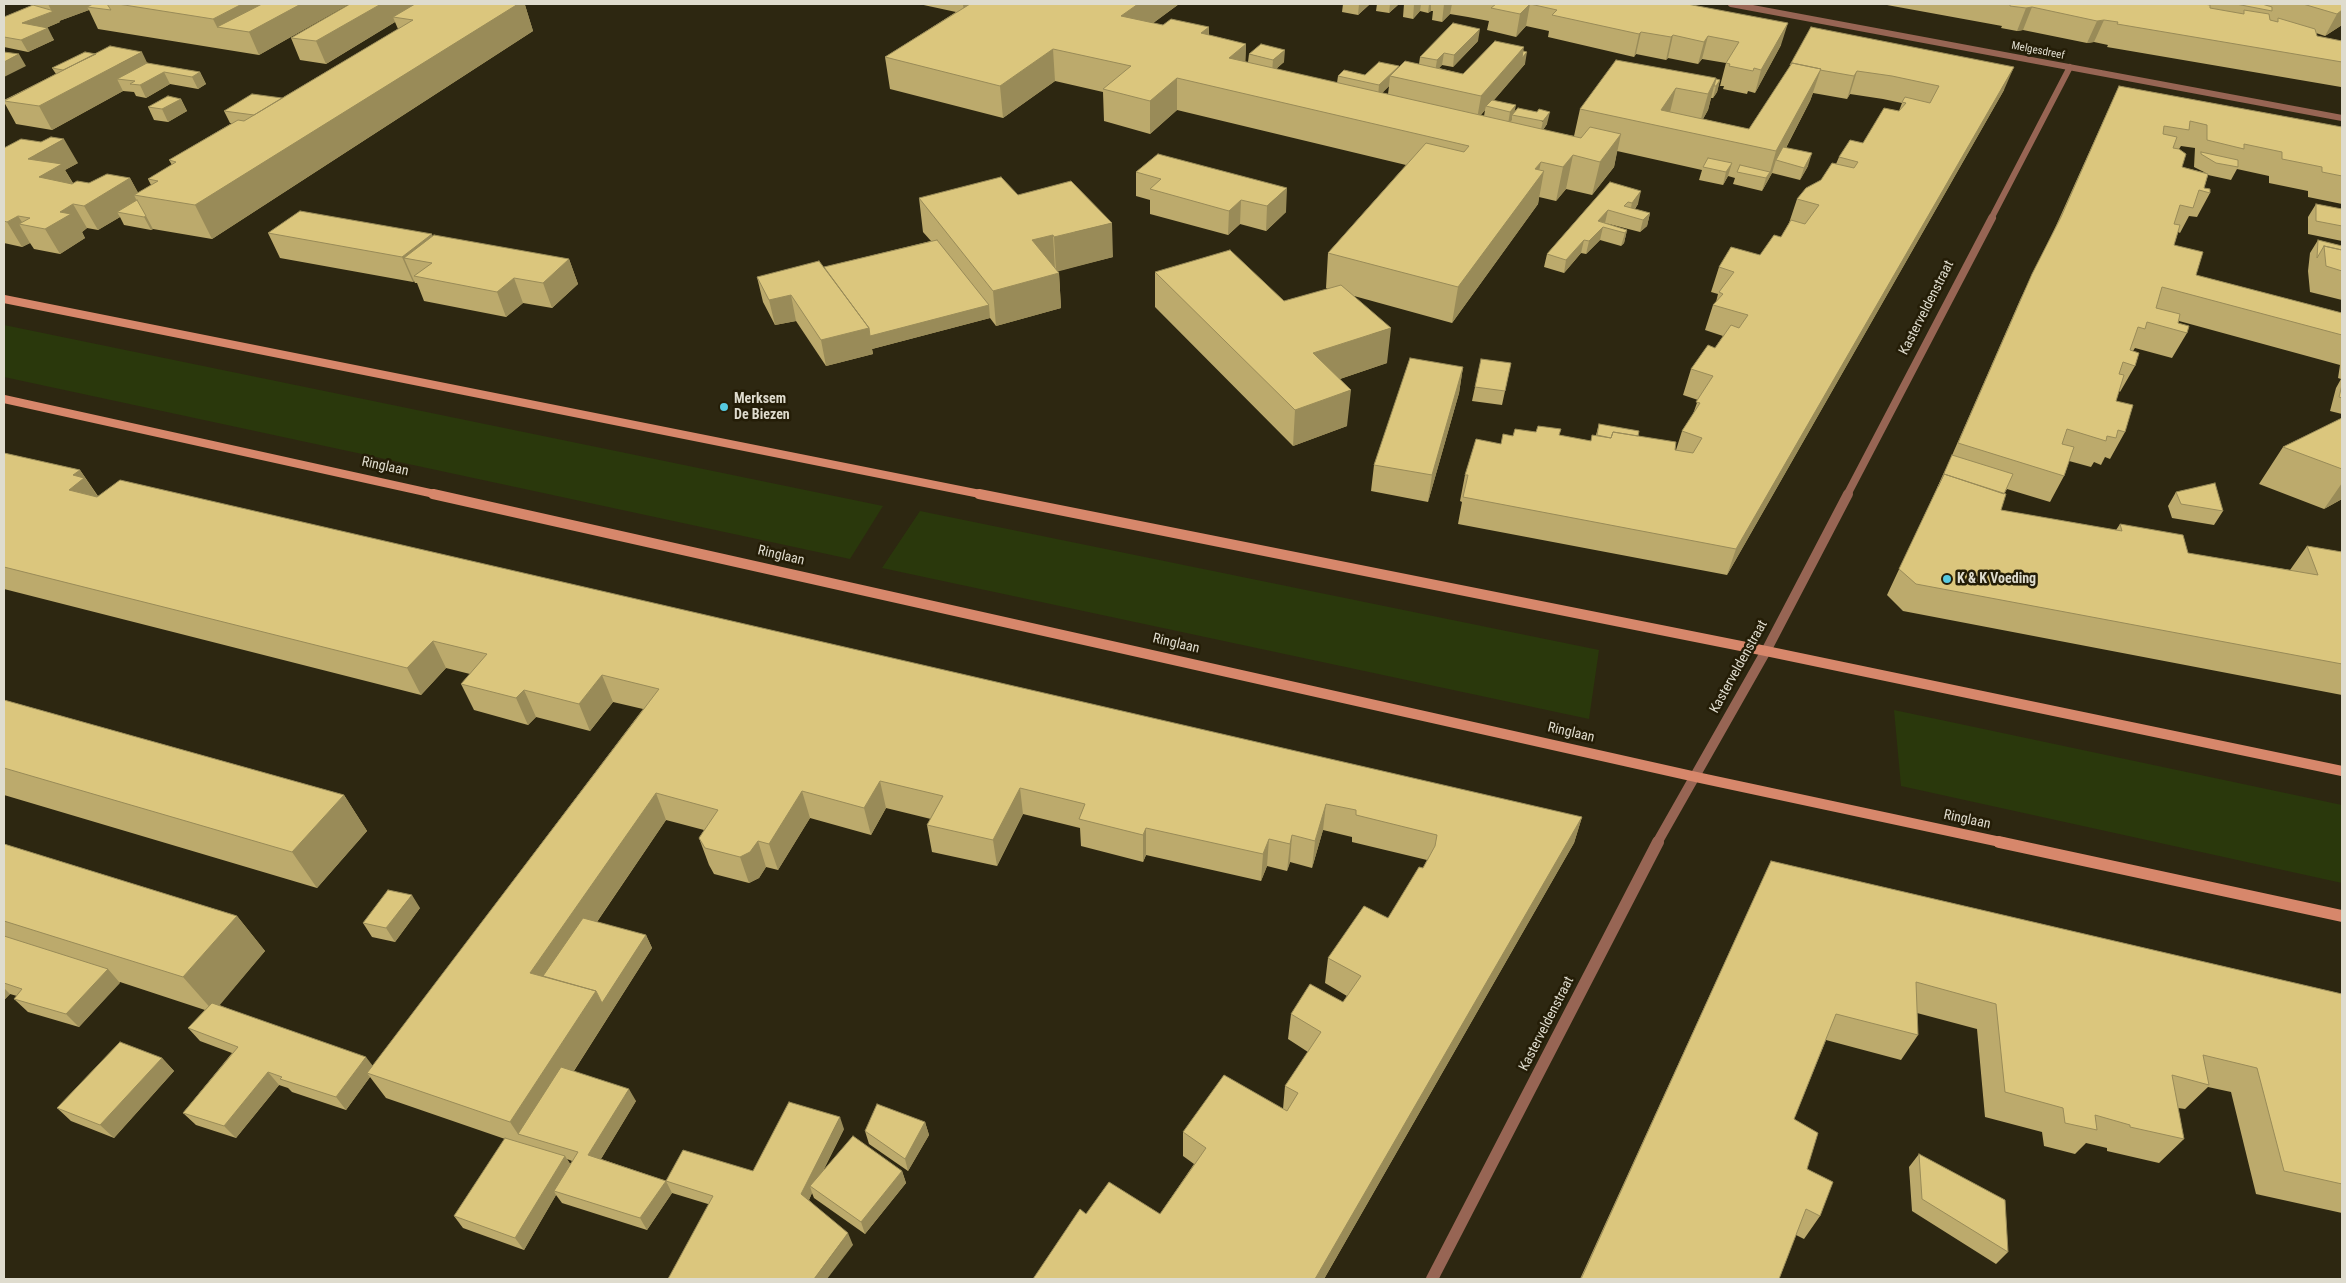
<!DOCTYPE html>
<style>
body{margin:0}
#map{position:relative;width:2346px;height:1283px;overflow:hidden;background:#2d2711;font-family:"Roboto Condensed",sans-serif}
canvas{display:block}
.frame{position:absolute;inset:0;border:5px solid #dfdcce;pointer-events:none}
</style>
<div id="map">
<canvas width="2346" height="1283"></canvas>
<div class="frame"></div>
</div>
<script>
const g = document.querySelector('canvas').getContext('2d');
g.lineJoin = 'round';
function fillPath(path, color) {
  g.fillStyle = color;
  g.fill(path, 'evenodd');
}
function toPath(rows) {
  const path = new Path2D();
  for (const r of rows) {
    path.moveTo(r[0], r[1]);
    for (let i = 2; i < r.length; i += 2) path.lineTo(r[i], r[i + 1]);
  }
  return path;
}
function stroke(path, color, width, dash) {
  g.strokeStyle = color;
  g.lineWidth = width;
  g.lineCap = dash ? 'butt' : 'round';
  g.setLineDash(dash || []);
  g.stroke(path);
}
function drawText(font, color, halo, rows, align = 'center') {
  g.font = font + ' "Roboto Condensed",sans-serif';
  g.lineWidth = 5;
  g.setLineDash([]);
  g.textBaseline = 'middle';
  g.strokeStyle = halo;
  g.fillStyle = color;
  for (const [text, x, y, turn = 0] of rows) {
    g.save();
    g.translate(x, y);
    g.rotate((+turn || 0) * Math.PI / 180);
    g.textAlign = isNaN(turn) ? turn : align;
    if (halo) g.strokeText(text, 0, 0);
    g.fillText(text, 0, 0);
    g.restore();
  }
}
fillPath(toPath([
 [4,325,883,506,850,559,4,377],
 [920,511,1599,650,1589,719,882,568],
 [1894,710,2342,805,2342,883,1901,786]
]), '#2a380c');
stroke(toPath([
 [1731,4,2342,118],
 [1991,219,2070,67]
]), '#976554', 6);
stroke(toPath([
 [1847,495,1992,218]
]), '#976554', 8);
stroke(toPath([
 [1657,843,1766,651,1848,494]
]), '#976554', 10);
stroke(toPath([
 [1432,1279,1658,842]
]), '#976554', 12);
stroke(toPath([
 [4,299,985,495],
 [4,399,439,495]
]), '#d7876b', 8);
stroke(toPath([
 [433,494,1696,777,2005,843],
 [979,494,1766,651,2342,771]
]), '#d7876b', 10);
stroke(toPath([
 [1999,842,2342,916]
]), '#d7876b', 12);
fillPath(toPath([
 [33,4,349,4,259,55,98,29,89,10,59,21,60,22,46,28,54,40,28,52,4,47,4,17,33,5],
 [350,4,525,5,533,31,212,239,153,229,151,230,124,225,120,217,98,230,87,228,82,232,85,238,60,254,34,249,30,243,22,247,4,243,4,148,78,163,65,170,73,183,89,183,130,178,138,193,151,185,148,179,172,165,169,160,232,123,230,123,224,111,282,98,398,29,395,22,326,64,300,60,291,38],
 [919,4,1179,4,1153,23,1163,25,1209,27,1209,35,1246,44,1245,62,1248,62,1249,54,1284,62,1276,69,1337,83,1338,76,1365,75,1399,66,1399,67,1419,64,1420,57,1478,41,1453,67,1442,65,1439,68,1463,74,1523,51,1525,64,1494,100,1514,112,1518,108,1547,124,1543,130,1574,136,1580,109,1716,79,1720,80,1717,92,1713,98,1711,98,1708,110,1703,119,1749,129,1790,67,1811,27,2004,90,1727,575,1458,524,1462,502,1460,501,1465,475,1501,444,1513,436,1536,432,1559,435,1591,441,1596,435,1599,424,1638,436,1676,450,1682,431,1693,414,1698,400,1683,395,1691,369,1715,348,1723,336,1705,330,1713,305,1716,302,1718,294,1711,292,1719,267,1760,255,1781,237,1789,223,1797,199,1821,180,1836,164,1839,157,1863,143,1899,111,1902,103,1883,99,1850,94,1847,99,1813,93,1810,101,1786,148,1808,166,1800,180,1772,173,1762,191,1733,184,1735,178,1728,176,1723,185,1699,180,1702,170,1617,151,1614,167,1592,195,1566,189,1556,201,1539,197,1538,204,1452,323,1354,296,1387,363,1340,379,1347,426,1293,446,1155,307,1155,272,1284,301,1328,289,1326,288,1328,253,1406,165,1177,110,1150,134,1104,121,1103,92,1055,81,1003,118,890,89,885,57,956,12],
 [1389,86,1388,94,1382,93],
 [1485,110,1484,116,1481,115],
 [1343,4,1370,4,1358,15,1342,12],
 [1377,4,1399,4,1389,13,1376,11],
 [1403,4,1687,4,1781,45,1755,93,1748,91,1747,94,1723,89,1724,86,1720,86,1726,63,1702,59,1698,64,1668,58,1666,60,1636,54,1634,57,1548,37,1549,31,1526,26,1516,37,1487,30,1489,21,1468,17,1450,14,1442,22,1432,20,1433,11,1431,11,1428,13,1420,11,1413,19,1403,17,1404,4],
 [1887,4,2342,4,2342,25,2325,36,2316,33,2317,36,2342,41,2342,84,2341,87,2107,47,2108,45,2094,42,2087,43,2023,30,2017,31,2001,28,2002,26,1887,5],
 [147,63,200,72,206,84,198,89,170,84,146,98,136,96,134,92,123,91,52,130,16,124,4,102,4,100,56,74,52,68],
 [2119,86,2342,127,2342,204,2308,197,2308,191,2269,183,2269,176,2237,169,2231,180,2208,175,2204,188,2210,193,2197,217,2189,216,2180,233,2178,232,2174,245,2196,275,2342,313,2342,414,2330,411,2336,388,2341,379,2338,378,2340,365,2179,321,2178,323,2187,333,2172,358,2135,348,2133,351,2135,366,2120,392,2119,391,2116,401,2125,432,2110,459,2105,457,2101,465,2094,462,2091,467,2069,461,2064,476,2050,502,2007,489,2004,494,2001,510,2116,530,2120,524,2188,553,2290,570,2307,546,2342,552,2342,695,1903,611,1887,595,1946,469,2020,300,2055,228],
 [2181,146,2195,148,2194,167,2206,173,2182,167,2179,149],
 [181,99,187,111,168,122,154,120,148,107],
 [1158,154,1286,212,1266,231,1240,224,1228,235,1150,214,1150,200,1136,196,1136,172],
 [1610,182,1638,204,1635,209,1650,213,1647,226,1640,232,1605,223,1627,230,1624,243,1621,246,1600,240,1586,254,1581,253,1564,273,1544,267,1547,254],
 [1018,195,1113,257,1057,271,1059,273,1061,308,996,326,990,318,872,349,873,354,826,366,796,321,775,325,763,302,757,277,824,267,931,241,923,232,919,198],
 [2316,204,2342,209,2342,241,2308,234,2308,217],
 [268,233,433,236,569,259,578,284,552,308,523,303,506,317,424,301,417,283,415,283,414,281,413,282,280,258],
 [2318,240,2342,246,2342,300,2310,292,2308,271,2310,253],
 [1511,363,1502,405,1472,401,1475,387],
 [1463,367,1459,393,1428,502,1371,491,1374,465],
 [2342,418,2342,499,2324,509,2259,484,2283,447],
 [4,453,80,470,98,496,1582,817,1574,843,1324,1279,1086,1214,1160,1214,1194,1164,1183,1156,1183,1132,1283,1109,1285,1086,1308,1052,1288,1039,1291,1014,1343,1002,1347,996,1325,983,1328,958,1388,918,1423,868,1427,860,1352,842,1352,837,1323,830,1312,868,1290,862,1287,871,1267,866,1261,881,1146,855,1143,862,1081,846,1080,828,1023,814,997,866,932,852,927,825,931,819,886,808,871,835,810,818,778,870,766,867,759,878,749,883,714,874,709,865,699,838,704,830,666,820,597,922,646,935,652,948,574,1071,636,1101,601,1159,666,1181,753,1171,844,1129,824,1169,902,1171,906,1183,865,1234,814,1198,812,1193,809,1200,853,1245,708,1204,672,1193,647,1230,562,1203,556,1195,524,1250,463,1228,454,1216,505,1139,386,1098,370,1077,346,1110,292,1092,288,1088,279,1085,236,1138,196,1125,183,1113,232,1053,200,1041,188,1028,205,1010,120,982,79,1027,28,1012,14,999,17,996,10,994,4,1000,4,844,237,916,265,951,219,1005,373,1066,643,709,613,702,590,731,536,717,528,725,474,710,461,684,470,674,446,668,421,695,4,589],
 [567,1159,572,1161,570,1164],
 [2176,492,2223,511,2214,525,2172,518,2168,506],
 [4,700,344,795,367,831,317,888,4,795],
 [1771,861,2342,994,2342,1213,2256,1194,2231,1092,2208,1087,2185,1109,2178,1108,2184,1139,2159,1163,2107,1151,2107,1148,2086,1143,2075,1154,2044,1146,2042,1132,1985,1117,1977,1029,1917,1013,1918,1035,1901,1060,1826,1040,1794,1119,1820,1216,1804,1239,1796,1235,1779,1279,1580,1279],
 [420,908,395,942,372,937,363,923],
 [162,1058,174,1071,114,1138,71,1121,57,1108],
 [925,1122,929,1135,908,1171,869,1144,865,1131],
 [1919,1154,2008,1252,1996,1264,1912,1211,1909,1167]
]), '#bcaa6c');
fillPath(toPath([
 [48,4,103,4,87,7,89,10,59,21,60,22,29,35,22,23,52,12],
 [242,4,349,4,259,55,249,32,217,27,213,19],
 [381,4,426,4,393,17,395,22,326,64,316,41],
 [488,4,529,4,525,5,533,31,212,239,195,205],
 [963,4,974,4,964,14],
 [1138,4,1179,4,1121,47,1121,16],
 [1359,4,1370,4,1358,15],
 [1390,4,1399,4,1389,13],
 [1414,4,1421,4,1420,11,1413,19],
 [1429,4,1431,4,1431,11,1428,13],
 [1444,4,1452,4,1450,14,1442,22],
 [1530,4,1526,26,1516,37,1520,14],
 [2032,7,2023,30,2017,31,2026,8],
 [2342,10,2342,25,2325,36,2337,14],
 [2104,20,2094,42,2087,43,2097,21],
 [1788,23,1781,45,1755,93,1761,70],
 [1209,27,1208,58,1201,33],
 [48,28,54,40,28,52,21,40],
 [1480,29,1478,41,1453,67,1454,55],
 [1641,32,1636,54,1634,57,1639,34],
 [1673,35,1668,58,1666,60,1671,37],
 [1708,36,1702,59,1698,64,1704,42],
 [1246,44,1245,76,1229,58],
 [1524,47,1522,58,1527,52,1525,64,1488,107,1486,106,1485,110,1477,119,1481,96],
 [1053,49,1055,81,1003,118,1000,86],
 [1285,50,1284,62,1272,72,1273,60],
 [142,52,153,75,135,81,117,79,123,91,52,130,39,106],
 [1444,53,1442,65,1435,72,1437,60],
 [19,54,26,66,4,77,4,62],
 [1399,66,1398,78,1390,76,1389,86,1378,97,1379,85],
 [2014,67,2004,90,1727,575,1736,549],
 [1821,69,1810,101,1779,161,1776,160,1772,173,1762,191,1766,178,1770,172,1776,151],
 [1857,71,1850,94,1847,99,1854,76],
 [164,72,170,84,146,98,140,85],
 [200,72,206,84,198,89,192,77],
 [1177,78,1177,110,1150,134,1150,101],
 [1716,78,1708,110,1699,126,1708,94],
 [1720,80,1717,92,1713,98,1716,86],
 [1676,88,1668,120,1661,110],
 [181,99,187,111,168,122,162,109],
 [1516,105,1514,115,1512,115,1512,120,1508,124,1510,112],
 [1550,112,1547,124,1540,134,1543,121],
 [1621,134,1614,167,1592,195,1600,162],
 [64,139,78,163,65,170,76,189,54,202,28,159],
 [1812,153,1808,166,1800,180,1804,168],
 [1573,155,1566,189,1556,201,1563,167],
 [1541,162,1537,180,1544,171,1538,204,1452,323,1458,287,1535,169],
 [1732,163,1728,176,1723,185,1726,172],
 [130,178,140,196,134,195,139,205,117,212,120,217,98,230,84,206],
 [1287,188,1286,212,1266,231,1267,206],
 [1641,191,1638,204,1629,216,1632,203],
 [1241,200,1240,224,1228,235,1229,211],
 [73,204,87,228,82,232,85,238,60,254,45,229,60,212],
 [1608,210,1605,223,1598,221],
 [1650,213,1647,226,1640,232,1643,220],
 [18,216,24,225,19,224,30,243,22,247,7,222],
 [146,216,153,229,151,230,144,217],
 [1112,223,1113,257,1056,272,1054,237],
 [1603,227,1600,240,1586,254,1589,241],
 [1627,230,1624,243,1621,246,1625,233],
 [432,234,442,259,432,263,404,258,414,281,413,282,402,257],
 [1053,235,1055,270,1032,240],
 [1584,240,1581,253,1564,273,1566,260],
 [569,259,578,284,552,308,543,283],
 [1059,273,1061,308,996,326,993,291],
 [514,278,523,303,506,317,497,292],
 [791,295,796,321,775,325,769,300],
 [989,305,990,318,872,349,873,354,826,366,821,340,869,328],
 [1391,328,1387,363,1310,389,1313,353],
 [1463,367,1459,393,1428,502,1432,475],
 [1351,390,1347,426,1293,446,1295,410],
 [80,470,98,497,69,490,73,475],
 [2342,483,2342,499,2324,509],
 [433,641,446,668,421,695,407,668],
 [602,675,613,702,590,731,579,704],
 [524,690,536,717,528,725,516,698],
 [880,781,886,808,871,835,864,808],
 [1020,788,1023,814,997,866,993,840],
 [802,791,810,818,778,870,769,844],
 [656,793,666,820,551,989,530,973],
 [344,795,367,831,317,888,292,852],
 [1326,804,1323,830,1312,868,1315,841],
 [1582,817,1574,843,1324,1279,1315,1279],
 [1146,828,1146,855,1143,862,1143,835],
 [1292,835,1290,862,1287,871,1290,844],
 [1269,839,1267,866,1261,881,1263,854],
 [758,841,766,867,759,878,749,883,740,857],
 [412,895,420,908,395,942,386,928],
 [237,916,265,951,214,1012,183,977],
 [646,935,652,948,531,1138,518,1134,510,1122,596,991],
 [108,969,120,983,79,1027,66,1014],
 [4,988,10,994,4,1000],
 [366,1057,376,1070,367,1073,370,1077,346,1110,336,1097],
 [162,1058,174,1071,114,1138,100,1125],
 [268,1072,279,1085,236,1138,224,1126],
 [629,1089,636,1101,596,1167,588,1155],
 [840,1117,844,1129,814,1189,810,1186,812,1193,806,1206,801,1194],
 [925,1122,929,1135,908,1171,905,1159],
 [565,1156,573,1168,554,1191,556,1195,524,1250,515,1238],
 [902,1171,906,1183,865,1234,861,1222],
 [666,1181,672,1193,647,1230,640,1218],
 [848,1233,853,1245,827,1279,814,1279]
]), '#998b58');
const building = toPath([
 [93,4,107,4,111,10,87,7,93,4],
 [118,4,242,4,213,19,118,4],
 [262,4,301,4,249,32,217,27,262,4],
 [350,4,381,4,316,41,291,38,350,4],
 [415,4,518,4,195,205,134,195,158,181,148,179,176,162,169,160,238,120,244,121,413,20,393,17,415,4],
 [970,4,1138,4,1121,16,1163,25,1171,19,1209,27,1201,33,1246,44,1229,58,1581,138,1590,127,1621,134,1600,162,1573,155,1563,167,1541,162,1535,169,1544,171,1458,287,1328,253,1426,143,1464,152,1469,146,1177,78,1150,101,1103,89,1131,66,1053,49,1000,86,885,57,970,4],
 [1496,4,1687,4,1788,23,1761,70,1754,68,1753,71,1729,66,1730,64,1726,63,1739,42,1708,36,1704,42,1673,35,1671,37,1641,32,1639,34,1552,15,1557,10,1530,4,1520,14,1491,8,1496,4],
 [2010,4,2204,4,2210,5,2210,8,2244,14,2244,10,2269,14,2270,20,2278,22,2278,18,2315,29,2317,36,2342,41,2342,62,2117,24,2118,22,2104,20,2097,21,2032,7,2026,8,2010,6,2010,4],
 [2236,4,2262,4,2272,7,2272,11,2236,4],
 [2303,4,2342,4,2342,10,2337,14,2303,4],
 [33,5,54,11,22,23,48,28,21,40,4,37,4,17,33,5],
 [1453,23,1480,29,1454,55,1444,53,1437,60,1420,57,1453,23],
 [1811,27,2014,67,1736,549,1463,497,1468,475,1465,475,1476,439,1501,444,1503,434,1513,436,1515,429,1536,432,1538,426,1561,429,1559,435,1591,441,1592,435,1611,438,1613,432,1676,442,1675,450,1693,453,1702,438,1682,431,1700,403,1696,402,1713,376,1691,369,1708,345,1715,348,1731,325,1739,328,1748,315,1713,305,1723,294,1719,292,1734,272,1719,267,1731,247,1760,255,1774,235,1781,237,1791,220,1805,224,1819,205,1797,199,1806,188,1821,180,1832,163,1854,168,1858,162,1839,157,1850,140,1863,143,1884,108,1899,111,1906,103,1902,102,1905,97,1930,103,1939,86,1892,76,1857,71,1854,76,1820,70,1821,69,1792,63,1790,65,1811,27],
 [1495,41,1524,47,1481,96,1390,76,1405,61,1463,74,1495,41],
 [1261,44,1285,50,1273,60,1249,54,1261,44],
 [110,46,142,52,39,106,4,101,110,46],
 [1523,51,1527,52,1522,58,1523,51],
 [4,52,19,54,4,62,4,52],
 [85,52,96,54,63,70,52,68,85,52],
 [1616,60,1716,78,1708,94,1676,88,1661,110,1749,129,1792,63,1821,69,1776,151,1580,109,1616,60],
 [1379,62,1399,66,1379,85,1338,76,1344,70,1365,75,1379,62],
 [147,63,200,72,192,77,164,72,140,85,130,84,135,81,117,79,147,63],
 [1716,79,1720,80,1716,86,1714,86,1716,79],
 [2119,86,2342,127,2342,176,2322,172,2322,167,2282,159,2282,152,2244,144,2244,149,2207,140,2207,125,2190,121,2189,130,2164,126,2163,134,2177,137,2173,148,2179,149,2186,154,2182,167,2208,174,2204,188,2210,189,2210,193,2199,190,2193,208,2180,205,2174,224,2180,225,2174,245,2203,252,2196,275,2342,313,2342,335,2162,287,2156,308,2180,314,2178,323,2189,326,2187,333,2147,322,2145,329,2138,327,2130,350,2139,353,2135,366,2123,362,2119,374,2124,375,2116,401,2133,405,2125,432,2118,430,2116,438,2107,436,2106,441,2067,429,2062,444,2074,447,2064,476,1958,443,2032,274,2061,217,2119,86],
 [252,94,282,98,254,115,224,111,252,94],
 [168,96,181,99,162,109,148,107,168,96],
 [1492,100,1516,105,1510,112,1486,106,1492,100],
 [1518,108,1537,112,1539,109,1550,112,1543,121,1512,115,1518,108],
 [51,137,64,139,28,159,62,164,39,177,72,184,77,181,89,183,107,174,130,178,84,206,73,204,60,212,71,214,45,229,19,224,30,218,18,216,7,222,4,221,4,148,21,139,41,142,51,137],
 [1783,147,1812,153,1804,168,1776,160,1783,147],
 [2201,152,2238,160,2238,167,2216,163,2201,154,2201,152],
 [1158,154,1287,188,1267,206,1241,200,1229,211,1150,189,1161,179,1136,172,1158,154],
 [1708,158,1732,163,1726,172,1703,167,1708,158],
 [1740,165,1770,172,1766,178,1737,172,1740,165],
 [1001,177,1018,195,1071,181,1112,223,1054,237,1053,235,1032,240,1059,273,993,291,919,198,1001,177],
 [1610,182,1641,191,1632,203,1628,202,1624,206,1650,213,1643,220,1608,210,1598,221,1627,230,1625,233,1603,227,1589,241,1584,240,1566,260,1547,254,1610,182],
 [137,200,146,216,144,217,117,212,137,200],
 [2316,204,2342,209,2342,226,2316,221,2316,204],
 [300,211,432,234,402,257,268,233,300,211],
 [434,235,569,259,543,283,514,278,497,292,414,276,432,263,404,258,434,235],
 [937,240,989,305,870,336,869,328,824,267,937,240],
 [2318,240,2342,246,2342,250,2324,246,2317,258,2318,240],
 [2324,246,2342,250,2342,271,2326,266,2324,246],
 [1230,250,1284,301,1341,285,1391,328,1313,353,1351,390,1295,410,1155,272,1230,250],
 [819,261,869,328,821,340,791,295,769,300,757,277,819,261],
 [1410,358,1463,367,1432,475,1374,465,1410,358],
 [1481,359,1511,363,1505,391,1475,387,1481,359],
 [2342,385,2342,398,2339,397,2342,385],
 [2342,418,2342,469,2283,447,2342,418],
 [1599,424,1639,431,1638,436,1613,432,1611,438,1597,435,1599,424],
 [4,453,80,470,73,475,84,478,69,490,97,497,120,480,1582,817,1315,1279,1033,1279,1080,1209,1086,1214,1109,1182,1160,1214,1206,1148,1183,1132,1224,1075,1287,1111,1298,1093,1285,1086,1321,1032,1291,1014,1310,984,1343,1002,1361,976,1328,958,1364,906,1388,918,1419,867,1423,868,1435,846,1437,835,1356,815,1356,810,1326,804,1315,841,1292,835,1290,844,1269,839,1263,854,1146,828,1143,835,1079,819,1085,804,1020,788,993,840,927,825,943,796,880,781,864,808,802,791,769,844,758,841,750,852,740,857,705,848,699,838,718,810,656,793,530,973,596,991,510,1122,367,1073,659,689,602,675,579,704,524,690,516,698,461,684,487,654,433,641,407,668,4,567,4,453],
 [1952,455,2013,474,2004,494,1944,474,1938,487,1952,455],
 [1944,474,2006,494,2001,510,2122,531,2120,524,2183,535,2188,553,2318,575,2307,546,2342,552,2342,664,1916,584,1899,569,1944,474],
 [2215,483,2223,511,2181,504,2176,492,2215,483],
 [4,700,344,795,292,852,4,768,4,700],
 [4,844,237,916,183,977,4,921,4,844],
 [1771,861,2342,994,2342,1184,2284,1171,2257,1068,2203,1055,2209,1085,2172,1075,2184,1139,2130,1127,2130,1125,2095,1115,2097,1130,2065,1123,2063,1108,2005,1092,1996,1004,1916,982,1918,1035,1836,1014,1794,1119,1818,1133,1807,1169,1833,1182,1820,1216,1806,1209,1779,1279,1581,1279,1771,861],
 [388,890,412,895,386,928,363,923,388,890],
 [583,918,646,935,602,1003,596,991,543,976,583,918],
 [4,936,108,969,66,1014,14,999,22,989,4,983,4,936],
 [212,1003,366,1057,336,1097,280,1079,282,1077,268,1072,224,1126,183,1113,238,1047,188,1028,212,1003],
 [120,1042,162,1058,100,1125,57,1108,120,1042],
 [561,1067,629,1089,588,1155,666,1181,640,1218,554,1191,578,1152,518,1134,561,1067],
 [789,1102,840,1117,801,1194,848,1233,814,1279,668,1279,713,1196,666,1181,683,1150,753,1171,789,1102],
 [877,1104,925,1122,905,1159,865,1131,877,1104],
 [853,1136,902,1171,861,1222,810,1186,853,1136],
 [505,1138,565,1156,515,1238,454,1216,505,1138],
 [1919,1154,2005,1200,2008,1252,1922,1199,1919,1154]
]);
fillPath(building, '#dbc67d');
stroke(building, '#998b58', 1);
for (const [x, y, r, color] of [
 [724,407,5,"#56c9e0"],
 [1947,579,5,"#56c9e0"]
]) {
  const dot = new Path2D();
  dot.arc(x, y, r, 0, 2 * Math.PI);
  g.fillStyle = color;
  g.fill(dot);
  stroke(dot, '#241d07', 2);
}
drawText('11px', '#dfdcce', '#241d07', [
 ["Melgesdreef",2038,51,11]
]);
drawText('14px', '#dfdcce', '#241d07', [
 ["Kasterveldenstraat",1927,308,-63],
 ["Ringlaan",385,467,12],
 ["Ringlaan",781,556,13],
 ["Ringlaan",1176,644,13],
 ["Kasterveldenstraat",1739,667,-61],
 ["Ringlaan",1571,733,13],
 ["Ringlaan",1967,820,12],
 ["Kasterveldenstraat",1547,1024,-63]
]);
drawText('bold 14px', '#dfdcce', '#241d07', [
 ["Merksem",734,399],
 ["De Biezen",734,415],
 ["K & K Voeding",1957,579]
], 'left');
</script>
